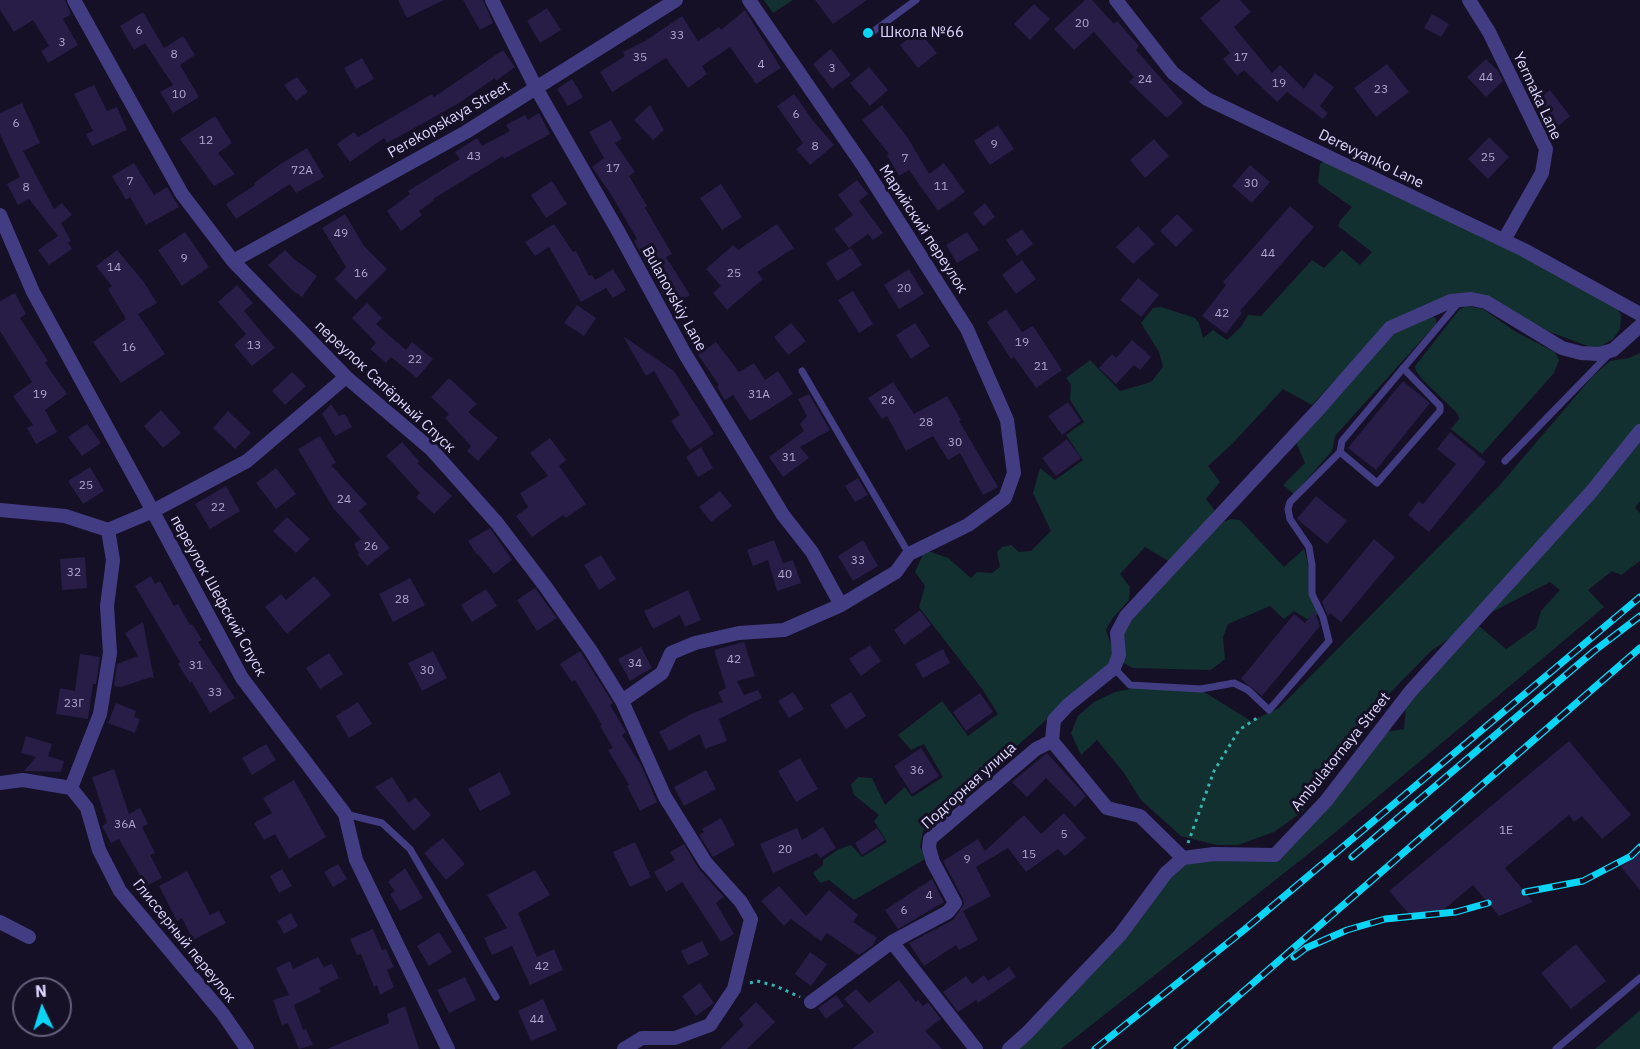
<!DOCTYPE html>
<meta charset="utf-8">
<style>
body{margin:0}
#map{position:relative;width:1640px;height:1049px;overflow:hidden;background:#151026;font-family:"IBM Plex Sans",sans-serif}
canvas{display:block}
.north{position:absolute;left:12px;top:977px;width:60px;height:60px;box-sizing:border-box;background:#151026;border:2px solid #65607c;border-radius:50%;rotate:356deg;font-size:16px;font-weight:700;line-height:24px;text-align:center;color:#ddd7fd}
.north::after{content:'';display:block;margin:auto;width:21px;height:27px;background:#0ad5f6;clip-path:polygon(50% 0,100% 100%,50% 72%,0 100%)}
</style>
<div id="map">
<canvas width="1640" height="1049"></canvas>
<div class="north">N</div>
</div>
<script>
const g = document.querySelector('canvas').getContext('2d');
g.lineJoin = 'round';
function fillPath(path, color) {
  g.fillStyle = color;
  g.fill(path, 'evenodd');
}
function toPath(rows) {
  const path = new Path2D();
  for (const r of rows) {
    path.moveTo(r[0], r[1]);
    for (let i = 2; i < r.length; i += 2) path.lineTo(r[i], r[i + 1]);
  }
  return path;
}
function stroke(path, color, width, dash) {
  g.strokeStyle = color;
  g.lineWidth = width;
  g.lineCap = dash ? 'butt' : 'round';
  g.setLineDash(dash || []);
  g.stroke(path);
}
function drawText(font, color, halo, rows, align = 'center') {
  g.font = font + ' "IBM Plex Sans",sans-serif';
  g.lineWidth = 6;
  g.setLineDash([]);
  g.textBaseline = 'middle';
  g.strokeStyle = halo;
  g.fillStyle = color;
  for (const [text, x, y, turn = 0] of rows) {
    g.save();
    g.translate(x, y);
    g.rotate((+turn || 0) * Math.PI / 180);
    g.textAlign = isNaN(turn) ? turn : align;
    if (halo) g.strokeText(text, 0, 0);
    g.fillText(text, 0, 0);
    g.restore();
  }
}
fillPath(toPath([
 [764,0,793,0,773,13],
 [1326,160,1501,245,1607,301,1618,309,1621,316,1620,329,1613,339,1599,347,1590,347,1537,327,1490,298,1475,293,1465,294,1378,334,1312,405,1283,389,1232,444,1208,466,1220,482,1206,499,1216,512,1170,562,1145,547,1120,574,1130,587,1129,600,1112,619,1106,630,1114,655,1108,664,923,831,920,847,927,858,854,900,829,880,820,883,813,873,823,865,823,860,839,849,851,845,862,857,887,842,874,821,879,815,854,795,851,785,858,777,872,778,885,805,905,787,912,797,943,777,924,744,911,750,898,735,942,701,968,736,998,714,983,690,919,607,925,586,915,572,924,552,931,552,948,558,971,578,977,572,992,573,1000,567,997,552,1002,547,1011,545,1019,552,1031,551,1051,531,1033,493,1040,468,1055,480,1083,460,1066,435,1084,422,1070,400,1071,385,1066,378,1090,360,1120,391,1151,382,1163,367,1159,352,1141,323,1153,308,1161,307,1195,318,1199,323,1203,338,1213,330,1227,340,1241,327,1248,315,1261,316,1312,260,1324,268,1342,250,1360,265,1372,252,1338,226,1340,221,1352,207,1318,183,1320,164],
 [1466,306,1483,309,1516,332,1555,352,1559,360,1554,373,1482,454,1451,429,1459,419,1458,414,1423,380,1416,371,1415,366,1459,310],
 [1430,317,1434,317,1436,319,1436,324,1335,436,1332,451,1294,494,1283,485,1305,463,1296,442,1392,335,1405,327],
 [1640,353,1640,501,1635,508,1640,513,1640,561,1621,575,1612,571,1588,590,1604,607,1326,840,1061,1049,1009,1049,1183,858,1275,855,1379,733,1404,729,1406,706,1437,668,1449,660,1449,657,1479,626,1506,649,1536,628,1541,611,1560,590,1550,582,1473,622,1431,651,1377,706,1302,812,1274,832,1238,845,1217,845,1181,836,1141,800,1124,773,1097,740,1081,755,1071,733,1078,716,1094,702,1115,692,1135,688,1201,690,1251,721,1279,708,1499,486,1592,377,1610,361,1629,358],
 [1231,519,1240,520,1284,567,1304,549,1315,591,1317,615,1307,619,1294,611,1284,619,1270,606,1228,624,1223,637,1225,659,1211,670,1133,668,1123,663,1123,634,1131,618,1223,522],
 [1640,1010,1640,1049,1595,1049,1638,1012]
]), '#133030');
fillPath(toPath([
 [0,0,65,0,71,14,63,19,78,45,48,63,41,51,49,46,33,20,14,32,0,10],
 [398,0,444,0,407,18],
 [463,0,483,0,493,23,480,30],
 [815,0,867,0,833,24],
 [1085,0,1092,0,1114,24,1117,21,1139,46,1136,50,1183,103,1167,118,1129,82,1134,77,1094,32,1074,50,1054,29],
 [1221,0,1240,0,1251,12,1234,27,1272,73,1280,65,1304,89,1315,73,1334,87,1320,106,1328,113,1323,119,1287,92,1277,102,1244,70,1237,76,1223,59,1230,53,1200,18],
 [1034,4,1050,19,1030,40,1014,24],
 [547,8,561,30,540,43,527,21],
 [745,10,781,68,756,84,730,47,702,66,707,74,688,88,666,58,612,92,600,72,625,56,623,52,645,41,682,16,698,41,719,27,721,30],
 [143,12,164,48,183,36,195,55,180,65,199,97,173,113,160,92,173,85,145,43,134,50,120,26],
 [1432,14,1449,24,1441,37,1424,28],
 [919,31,937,53,918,68,900,45],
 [831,49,851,75,832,89,813,64],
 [503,50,515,67,496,81,495,78,459,103,418,126,387,143,384,138,350,162,337,144,354,132,358,137,432,94,434,97],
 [362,58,374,79,356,89,344,68],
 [1486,59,1498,71,1503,81,1486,97,1467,77],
 [1387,64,1409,92,1376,117,1354,88],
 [869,67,888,90,870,106,850,83],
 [297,77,308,92,296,101,284,85],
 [572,79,583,97,568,106,557,89],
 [94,85,107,111,117,107,127,130,92,146,86,134,93,131,74,94],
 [1550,90,1570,116,1555,129,1534,103],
 [794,94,814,122,834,145,810,165,796,149,803,143,777,106],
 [22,103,40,143,23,151,54,209,62,203,72,215,61,223,71,241,68,243,72,249,49,265,38,250,58,236,29,199,18,205,7,184,20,177,0,134,0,113],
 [650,105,664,130,653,140,634,120],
 [882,105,908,138,929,174,944,163,965,192,938,211,909,170,899,176,887,155,889,154,862,120],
 [539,113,550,134,504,159,503,156,433,199,434,200,419,211,422,215,401,231,387,211,410,194,408,191,460,159,455,152,477,138,482,146,510,131,506,125,525,115,528,120],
 [215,116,232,143,218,153,235,174,214,186,180,139],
 [611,120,622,139,615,143,635,172,629,176,647,206,645,208,672,254,666,257,690,295,670,307,634,241,637,239,612,196,592,167,604,158,589,132],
 [998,125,1014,149,990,165,974,141],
 [1489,137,1509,157,1488,179,1468,159],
 [1154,139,1169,156,1145,178,1130,160],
 [307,148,324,177,296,193,290,184,236,219,226,204,255,185,254,183,279,165],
 [134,163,154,195,167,187,179,207,146,225,130,197,126,200,112,176],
 [1250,165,1270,182,1252,203,1232,186],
 [857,180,868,194,859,201,883,233,873,240,868,234,849,248,834,229,853,215,838,195],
 [552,181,567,204,546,218,531,195],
 [721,184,742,217,722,230,700,198],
 [985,203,995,217,983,226,973,213],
 [1290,206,1314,227,1240,311,1242,313,1226,334,1202,316,1226,285,1223,282],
 [345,214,364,246,387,269,356,300,335,279,346,267,322,228],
 [1177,214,1193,230,1176,247,1160,231],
 [554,224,573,252,576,251,589,276,592,275,595,280,613,269,626,290,613,298,606,288,581,302,549,247,535,256,525,242],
 [777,224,794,248,757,272,763,279,727,310,713,293,721,286,706,269,733,245,738,250],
 [1138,226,1155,244,1133,264,1116,247],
 [1022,229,1033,244,1017,256,1006,240],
 [185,232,209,267,182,286,158,250],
 [967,232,979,250,957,263,946,245],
 [851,248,862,265,837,281,826,263],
 [117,250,143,281,157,303,138,314,165,354,121,383,93,342,126,319,108,289,112,286,96,266],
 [285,250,294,259,317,276,302,297,292,290,268,265],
 [1022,260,1036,279,1016,294,1002,275],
 [909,269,924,294,899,309,884,285],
 [1138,278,1159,295,1141,317,1120,300],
 [237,285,253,303,244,311,275,348,252,366,234,345,246,334,218,302],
 [853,291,873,324,859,333,838,300],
 [15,293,26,314,20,318,48,361,45,363,67,394,45,410,57,432,36,444,27,428,33,425,13,396,32,382,0,331,0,301],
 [367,303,382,318,376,324,406,350,412,342,433,359,417,378,391,357,386,363,370,349,376,343,352,318],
 [577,305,596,318,584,336,564,323],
 [1006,309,1022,332,1033,326,1062,370,1036,388,1014,357,1011,359,987,322],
 [791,323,806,341,788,355,774,337],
 [915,323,930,346,911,359,896,335],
 [623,336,674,371,714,434,690,450,671,421,680,415,654,371,646,376],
 [1132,340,1151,357,1140,370,1134,365,1116,384,1099,368,1112,354,1116,358],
 [716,342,739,372,754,363,765,380,778,371,793,394,750,421,733,395,725,400,717,387,719,385,698,355],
 [292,372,306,386,285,405,272,391],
 [449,378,477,404,468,412,498,438,478,461,467,451,471,446,445,418,449,414,431,397],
 [1403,381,1430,403,1376,470,1348,448],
 [893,382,914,414,947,396,961,420,959,421,998,487,983,495,960,453,948,460,933,436,906,451,887,416,882,419,868,398],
 [809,394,830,430,800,447,809,458,783,477,769,457,804,431,800,424,807,416,798,399],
 [1068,402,1081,421,1062,435,1048,416],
 [331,404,339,416,345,414,352,427,335,436,322,414],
 [161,410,181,433,163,448,144,426],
 [228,411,251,433,235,449,213,428],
 [87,424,101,443,82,456,68,437],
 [1450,432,1486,462,1429,532,1408,515,1419,501,1423,504,1456,464,1437,449],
 [320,436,336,463,331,465,367,504,359,511,390,548,367,566,357,554,359,553,354,544,361,539,333,508,298,449],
 [550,438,566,460,559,466,586,504,566,518,563,515,532,537,516,516,528,507,520,493,548,476,530,453],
 [1067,439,1081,458,1056,476,1042,458],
 [402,442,419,461,417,463,452,496,434,514,416,497,420,493,386,456],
 [701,447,713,468,698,477,686,457],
 [90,467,104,491,83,504,68,481],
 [276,468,296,494,276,509,256,483],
 [858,478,868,495,855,502,845,486],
 [226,486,240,511,210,529,195,504],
 [720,491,732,506,711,522,699,507],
 [1316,496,1347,521,1327,544,1297,519],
 [287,517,310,539,296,553,273,531],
 [490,528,512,560,494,574,478,554,477,555,468,541],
 [1374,539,1395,557,1341,622,1330,613,1328,616,1322,602],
 [774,540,783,563,793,560,801,583,777,591,768,560,753,566,747,550],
 [863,540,878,566,853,581,838,556],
 [601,555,616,579,599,590,584,565],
 [85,557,87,588,62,590,60,559],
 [151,576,155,584,160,581,174,606,178,604,190,625,192,624,202,640,198,642,235,698,210,713,192,682,190,683,178,664,180,662,135,586],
 [314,576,331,595,287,634,265,607,281,594,286,600],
 [410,578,425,605,393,622,379,594],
 [535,588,557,618,537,631,517,600],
 [486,589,497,606,472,622,461,605],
 [688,590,701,620,685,627,680,615,653,629,644,611],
 [920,610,931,625,904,645,894,630],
 [1314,611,1320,626,1262,696,1241,679,1294,614,1305,623],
 [143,622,154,679,151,677,121,687,114,686,117,664,138,656,125,633],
 [744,642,755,676,737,681,744,695,758,690,762,698,719,719,727,741,705,749,700,734,669,751,659,732,693,713,723,702,718,692,726,688,714,650],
 [870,645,881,661,861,676,849,659],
 [641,647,652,668,630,681,618,659],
 [943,649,950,663,923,678,915,664],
 [433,651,447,678,422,691,408,663],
 [580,651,613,703,610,705,626,732,622,735,641,765,657,802,640,811,627,786,629,785,608,750,613,748,600,726,602,725,575,680,572,682,560,664],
 [329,653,343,674,320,689,306,668],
 [80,654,100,657,96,684,93,684,88,719,56,714,60,688,75,691],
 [793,692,804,709,789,718,778,701],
 [851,692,866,716,846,729,830,705],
 [980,693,993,712,966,731,953,712],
 [358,702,372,724,349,738,336,716],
 [116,703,136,711,134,717,140,719,135,733,108,723],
 [26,736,52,744,48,756,64,761,61,772,24,771,36,757,21,753],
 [1569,741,1631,815,1602,839,1582,816,1574,822,1569,815,1505,868,1533,902,1499,916,1473,885,1442,911,1410,915,1389,891],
 [266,744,276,760,252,775,242,758],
 [921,748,939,776,912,794,894,766],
 [1047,753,1086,796,1075,807,1046,778,1027,797,1012,782],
 [800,758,818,789,796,802,778,771],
 [114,769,129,814,140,808,148,824,142,827,155,853,150,855,162,878,146,886,119,839,111,843,102,826,107,823,92,777],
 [706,770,716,789,684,806,674,787],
 [500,772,511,794,480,811,468,789],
 [392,777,409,803,415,797,431,815,414,831,375,787],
 [294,780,326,837,289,859,275,834,264,840,254,823,272,813,263,798],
 [1064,813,1086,838,1065,856,1058,849,1026,872,1008,848,976,867,991,896,963,911,978,940,959,950,956,945,924,966,909,943,953,920,964,904,963,899,943,861,978,839,985,851,1024,815,1041,834],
 [721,818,735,845,713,857,699,835,704,832,702,829],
 [823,827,836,848,820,858,817,853,773,873,760,844,797,828,802,840],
 [877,828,885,840,862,855,855,843],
 [443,838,465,864,446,880,424,853],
 [635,842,651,877,630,887,613,852],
 [684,844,699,869,724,897,716,903,734,934,721,942,682,882,666,892,654,872,675,860,670,852],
 [1640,851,1640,890,1621,867],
 [338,864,347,879,333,887,324,872],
 [405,868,423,898,400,911,390,894,395,891,388,882],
 [282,869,292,886,279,893,270,876],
 [535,870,550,895,518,913,537,957,554,949,563,970,530,985,512,946,492,955,484,938,507,928,487,895],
 [187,871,210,915,219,911,226,923,193,940,182,918,177,921,159,886],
 [932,879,944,902,898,929,885,910],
 [779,886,806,916,829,890,858,915,853,922,877,938,872,946,859,955,827,933,821,941,791,919,784,926,761,901],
 [291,913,298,926,284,934,277,921],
 [373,929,382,950,386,949,394,967,387,970,394,987,380,995,377,985,374,987,361,954,357,955,350,939],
 [439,932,452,952,429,966,417,946],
 [702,941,709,955,688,965,681,951],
 [1576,944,1606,981,1571,1009,1541,973],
 [810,952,827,964,811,986,795,974],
 [318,957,324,967,332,964,339,978,319,988,321,992,294,1005,303,1030,306,1029,313,1045,299,1049,288,1023,282,1025,273,1000,289,995,276,968,290,961,293,969],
 [1009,967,1016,977,978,1003,976,1000,958,1012,943,992,966,976,972,984,984,975,988,981],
 [465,977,476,1000,449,1013,437,990],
 [899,980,916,1002,918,1000,923,1006,928,1002,941,1019,925,1031,942,1049,852,1049,874,1032,844,999,856,989,869,1003],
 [700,983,714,1003,696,1016,682,996],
 [836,995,844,1006,826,1019,818,1008],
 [543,999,557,1030,531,1041,518,1011],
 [756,1002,775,1022,747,1049,720,1049,744,1025,739,1019],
 [405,1006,419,1049,327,1049,389,1023,387,1014]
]), '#271d46');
stroke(toPath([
 [1188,843,1214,771,1239,730,1260,716],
 [750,983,757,981,776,986,800,997]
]), '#34b4b1', 3, [3, 4.5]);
stroke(toPath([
 [867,36,916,0],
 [1403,368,1440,406,1440,411,1377,483,1340,452,1342,441,1459,302],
 [802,371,909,554],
 [1505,461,1609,354],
 [1114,668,1130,685,1201,689,1234,683,1248,690,1269,710,1329,641,1323,617,1312,594,1312,565,1309,547,1290,519,1288,509,1290,502,1340,452],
 [345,814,382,823,410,849,496,997],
 [1556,1049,1640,978]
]), '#423d83', 7);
stroke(toPath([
 [74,0,182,194,233,261,346,377,432,450,497,523,545,586,591,651,622,701,665,797,706,863,741,902,751,919,734,989,710,1025,675,1038,642,1038,624,1049],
 [492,0,536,88,618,231,685,354,783,515,812,552,841,605],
 [1116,0,1173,73,1207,99,1524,250,1640,314],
 [1469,0,1489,32,1546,149,1542,173,1504,240],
 [0,215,33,292,143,493,242,678,345,814,356,860,448,1049],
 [233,261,466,132,676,0],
 [0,510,65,516,108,530,153,511,247,461,346,377],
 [622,701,662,673,671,653,695,643,739,633,784,630,841,605,896,572,909,554,968,525,1005,498,1014,473,1007,420,967,329,862,164,749,0],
 [1052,741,1054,720,1068,705,1114,668,1119,655,1117,633,1126,616,1318,410,1390,328,1451,301,1471,299,1486,302,1562,348,1581,353,1599,354,1613,350,1640,326],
 [0,783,23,780,71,788,87,808,99,850,120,891,223,1014,247,1049],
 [71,788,100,714,110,653,107,606,113,560,108,530],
 [0,922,29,937],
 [892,942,976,1049],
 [811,1002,892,942,948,912,955,903,933,862,929,848,930,839,1036,749,1052,741,1107,808,1140,816,1183,858],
 [1009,1049,1027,1033,1120,935,1166,873,1183,858,1214,854,1275,855,1326,801,1410,692,1592,491,1640,431]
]), '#423d83', 14);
const rail = toPath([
 [1352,857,1594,651,1640,616],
 [1525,892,1583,881,1631,856,1640,847],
 [1294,957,1306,948,1347,930,1385,919,1456,912,1488,903],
 [1095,1049,1244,930,1640,597],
 [1177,1049,1640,648]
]);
stroke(rail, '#0ad5f6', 7);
stroke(rail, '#151026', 4.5, [14]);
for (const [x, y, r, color] of [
 [868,33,6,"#0ad5f6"]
]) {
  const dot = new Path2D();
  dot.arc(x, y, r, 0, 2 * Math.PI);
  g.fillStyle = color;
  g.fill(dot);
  stroke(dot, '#151026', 2);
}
drawText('12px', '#b0a8cf', null, [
 ["20",1082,24],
 ["6",139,31],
 ["33",677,36],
 ["3",62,43],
 ["8",174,55],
 ["35",640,58],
 ["17",1241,58],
 ["4",761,65],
 ["3",832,69],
 ["44",1486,78],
 ["24",1145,80],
 ["19",1279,84],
 ["23",1381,90],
 ["10",179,95],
 ["6",796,115],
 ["6",16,124],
 ["12",206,141],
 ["9",994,145],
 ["8",815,147],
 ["43",474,157],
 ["25",1488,158],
 ["7",905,159],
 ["17",613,169],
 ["72А",302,171],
 ["7",130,182],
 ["30",1251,184],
 ["11",941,187],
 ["8",26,188],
 ["49",341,234],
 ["44",1268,254],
 ["9",184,259],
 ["14",114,268],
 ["16",361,274],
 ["25",734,274],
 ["20",904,289],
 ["42",1222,314],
 ["19",1022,343],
 ["13",254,346],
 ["16",129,348],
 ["22",415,360],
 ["21",1041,367],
 ["19",40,395],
 ["31А",759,395],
 ["26",888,401],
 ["28",926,423],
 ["30",955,443],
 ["31",789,458],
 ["25",86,486],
 ["24",344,500],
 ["22",218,508],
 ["26",371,547],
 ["33",858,561],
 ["32",74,573],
 ["40",785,575],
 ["28",402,600],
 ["42",734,660],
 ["34",635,664],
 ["31",196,666],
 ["30",427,671],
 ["33",215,693],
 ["23Г",74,704],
 ["36",917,771],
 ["36А",125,825],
 ["1Е",1506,831],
 ["5",1064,835],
 ["20",785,850],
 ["15",1029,855],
 ["9",967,860],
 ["4",929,896],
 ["6",904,911],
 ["42",542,967],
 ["44",537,1020]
]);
drawText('15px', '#ddd7fd', '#151026', [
 ["Школа №66",880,33]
], 'left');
drawText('15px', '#ddd7fd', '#151026', [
 ["Yermaka Lane",1537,96,65],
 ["Perekopskaya Street",449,120,-30],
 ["Derevyanko Lane",1371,159,26],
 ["Марийский переулок",923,229,57],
 ["Bulanovskiy Lane",674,299,61],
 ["переулок Сапёрный Спуск",385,387,43],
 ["переулок Шефский Спуск",218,596,61],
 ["Ambulatornaya Street",1341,752,-51],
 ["Подгорная улица",969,786,-42],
 ["Глиссерный переулок",184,941,51]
]);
</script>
